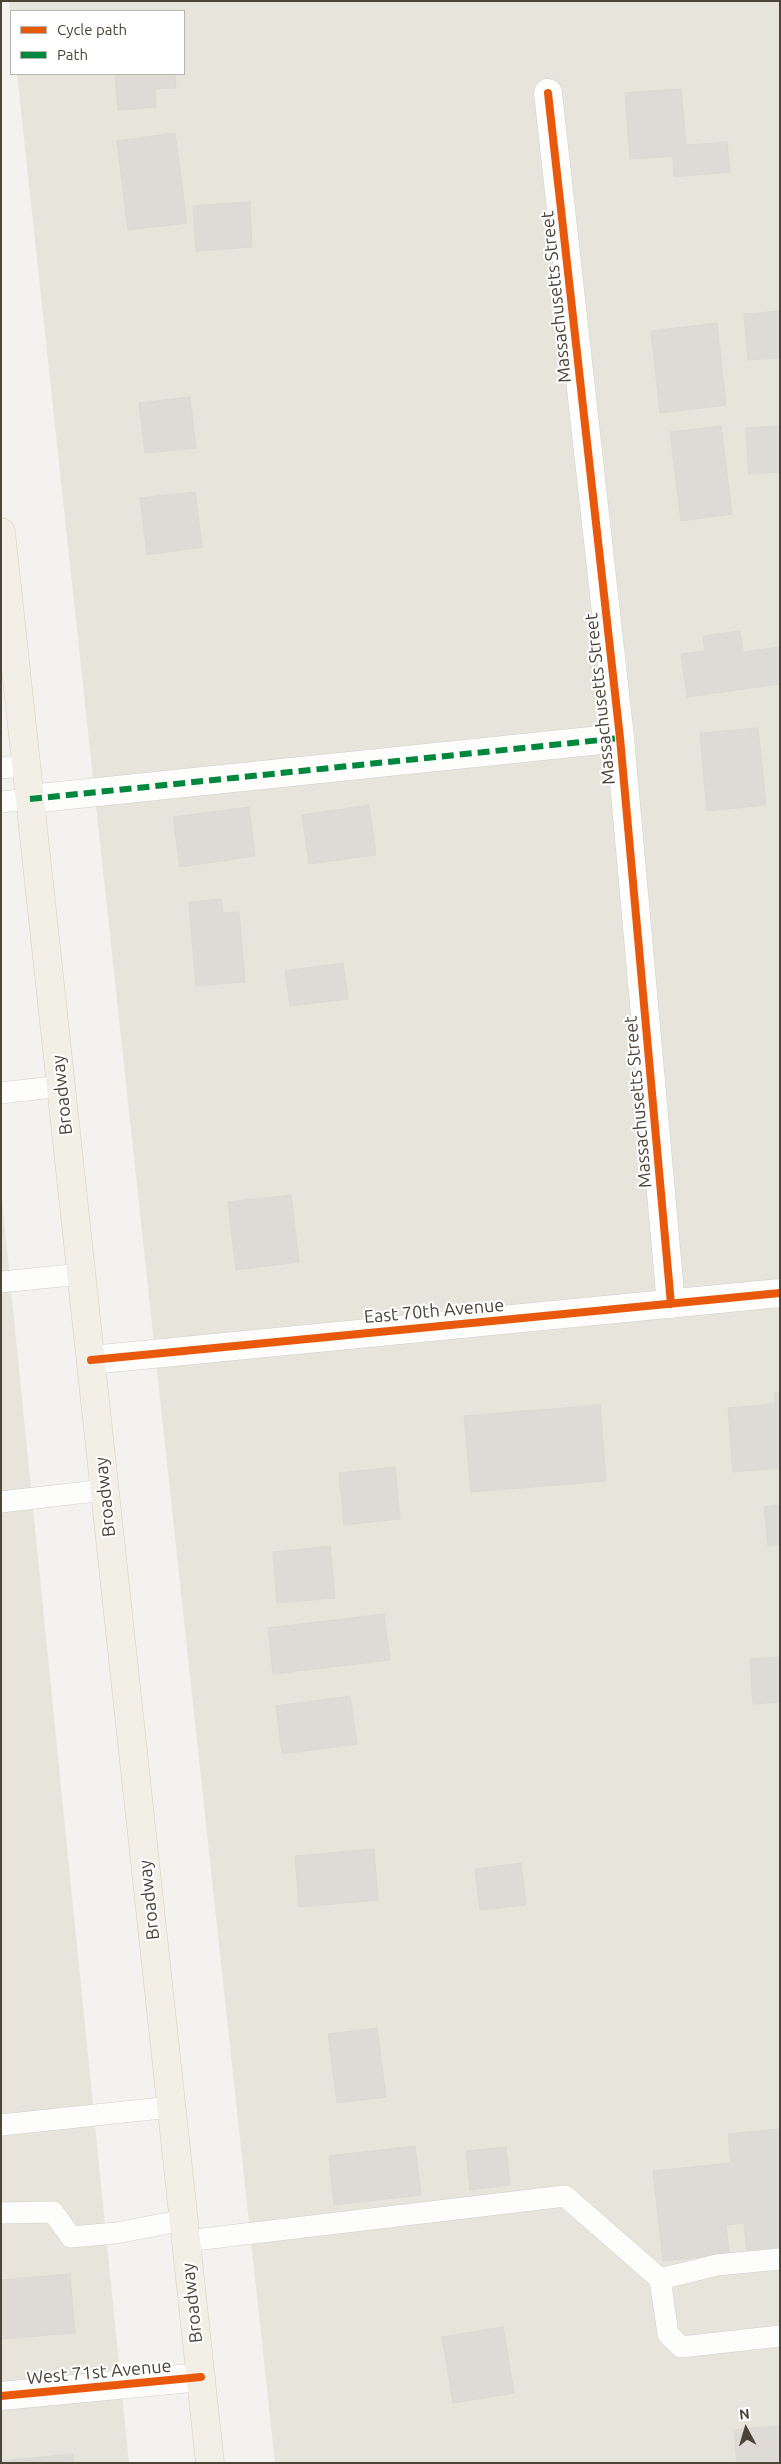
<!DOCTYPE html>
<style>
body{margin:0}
#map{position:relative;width:781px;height:2464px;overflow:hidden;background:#f4f2ee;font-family:Ubuntu,sans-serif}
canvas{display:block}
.frame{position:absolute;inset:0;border:2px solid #4b4439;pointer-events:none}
.legend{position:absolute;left:10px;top:10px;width:175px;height:65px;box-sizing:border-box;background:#fff;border:1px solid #b7b4b0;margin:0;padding:6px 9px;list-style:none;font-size:15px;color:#4b4439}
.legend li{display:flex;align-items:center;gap:10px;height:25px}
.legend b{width:25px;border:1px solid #b7b4b0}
.north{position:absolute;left:721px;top:2404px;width:50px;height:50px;-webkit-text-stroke:4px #fff;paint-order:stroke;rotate:354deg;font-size:14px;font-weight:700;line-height:20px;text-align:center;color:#4b4439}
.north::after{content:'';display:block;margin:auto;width:18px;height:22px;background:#4b4439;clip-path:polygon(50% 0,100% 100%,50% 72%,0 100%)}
</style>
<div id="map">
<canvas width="781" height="2464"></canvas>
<div class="frame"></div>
<ul class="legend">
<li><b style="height:6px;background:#e8590c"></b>Cycle path</li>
<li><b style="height:6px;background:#00873e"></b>Path</li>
</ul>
<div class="north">N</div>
</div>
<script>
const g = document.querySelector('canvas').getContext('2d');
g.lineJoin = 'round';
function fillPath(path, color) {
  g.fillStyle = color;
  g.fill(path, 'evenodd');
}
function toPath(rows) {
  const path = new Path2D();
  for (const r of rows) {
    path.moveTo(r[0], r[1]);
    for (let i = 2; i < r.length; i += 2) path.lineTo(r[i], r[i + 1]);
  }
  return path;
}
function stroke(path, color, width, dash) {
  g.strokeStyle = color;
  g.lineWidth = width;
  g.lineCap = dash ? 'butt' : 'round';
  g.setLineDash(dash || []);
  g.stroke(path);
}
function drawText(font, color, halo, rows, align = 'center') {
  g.font = font + ' Ubuntu,sans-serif';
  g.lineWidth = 4;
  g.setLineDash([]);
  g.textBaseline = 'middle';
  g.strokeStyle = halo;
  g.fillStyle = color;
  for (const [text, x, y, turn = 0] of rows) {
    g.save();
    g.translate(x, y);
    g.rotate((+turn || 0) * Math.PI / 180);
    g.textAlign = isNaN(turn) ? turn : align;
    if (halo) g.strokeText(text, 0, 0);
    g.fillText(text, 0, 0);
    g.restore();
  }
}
fillPath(toPath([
 [9,1,780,1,780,2463,275,2463,17,74,184,74,184,11,11,11,11,25],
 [1,1190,129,2463,1,2463]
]), '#e7e4dc');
const building = toPath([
 [115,74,175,74,176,88,155,89,156,107,118,110,115,74],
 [681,89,686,145,727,142,730,172,674,177,673,156,630,159,625,93,681,89],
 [175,133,187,223,128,230,117,141,175,133],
 [250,202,252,247,196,251,193,206,250,202],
 [780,311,780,358,748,360,744,314,780,311],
 [717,323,726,405,660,413,651,331,717,323],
 [190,397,196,448,145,453,139,403,190,397],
 [721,426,732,514,681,521,670,432,721,426],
 [780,426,780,472,749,474,746,428,780,426],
 [195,492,202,547,147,555,140,498,195,492],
 [740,631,743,652,780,647,780,684,687,697,681,654,705,651,703,636,740,631],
 [758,728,766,805,707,811,700,733,758,728],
 [369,805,376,855,309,864,302,815,369,805],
 [249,807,255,856,180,867,173,817,249,807],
 [221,899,223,913,239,912,245,982,196,986,189,902,221,899],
 [343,963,348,999,290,1006,285,971,343,963],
 [291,1195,299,1262,236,1270,228,1202,291,1195],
 [780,1392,780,1468,733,1472,728,1408,775,1404,774,1393,780,1392],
 [600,1405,606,1481,471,1492,464,1416,600,1405],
 [395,1467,400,1519,344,1525,339,1473,395,1467],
 [780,1505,780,1544,768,1546,764,1507,780,1505],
 [330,1546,335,1598,277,1603,273,1552,330,1546],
 [384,1614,390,1660,273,1674,268,1628,384,1614],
 [780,1657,780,1702,753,1704,750,1659,780,1657],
 [350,1696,357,1744,282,1754,276,1706,350,1696],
 [374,1849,378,1900,299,1907,295,1856,374,1849],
 [521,1863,526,1905,480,1910,475,1869,521,1863],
 [377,2028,386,2097,337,2103,328,2034,377,2028],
 [780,2129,780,2259,748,2263,744,2223,726,2225,729,2254,663,2261,653,2171,731,2163,728,2134,780,2129],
 [415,2146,421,2195,334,2205,329,2156,415,2146],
 [506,2147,510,2185,470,2190,466,2151,506,2147],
 [70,2274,75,2333,1,2339,1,2280,70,2274],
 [503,2327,514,2393,453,2403,442,2337,503,2327],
 [779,2426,780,2463,737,2463,734,2430,779,2426],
 [73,2454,74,2463,1,2463,1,2461,73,2454]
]);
fillPath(building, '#dedbd6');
stroke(building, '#dcd9d4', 1);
const lane = toPath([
 [1,768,26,766],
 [1,802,30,799],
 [1,1093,61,1086],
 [1,1282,81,1274],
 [1,1502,104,1490],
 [1,2125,171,2107],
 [1,2213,53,2212,71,2237,116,2233,184,2220],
 [186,2241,565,2196,660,2279,668,2334,681,2347,780,2336],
 [660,2279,717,2265,780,2259]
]);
const street = toPath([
 [548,93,620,738,671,1304],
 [30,799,620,738],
 [91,1360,780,1293],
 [1,2396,201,2377]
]);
const primary = toPath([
 [1,532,210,2463]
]);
stroke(lane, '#d2d0cb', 22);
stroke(street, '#d2d0cb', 29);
stroke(primary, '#d6cebb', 29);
stroke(lane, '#fdfdfc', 21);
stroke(street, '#fdfdfc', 28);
stroke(primary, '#f2efe6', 28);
stroke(toPath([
 [30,799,620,738]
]), '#00873e', 6, [12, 6]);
stroke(toPath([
 [548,93,620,738,671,1304],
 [91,1360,780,1293],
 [1,2396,201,2377]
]), '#e8590c', 8);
drawText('18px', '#4b4439', '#fff', [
 ["Massachusetts Street",556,297,-96],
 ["Massachusetts Street",600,699,-96],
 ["Broadway",62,1095,-96],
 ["Massachusetts Street",638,1102,-95],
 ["East 70th Avenue",434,1311,-5],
 ["Broadway",105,1497,-96],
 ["Broadway",149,1900,-96],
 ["Broadway",192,2303,-96],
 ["West 71st Avenue",99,2372,-5]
]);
</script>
